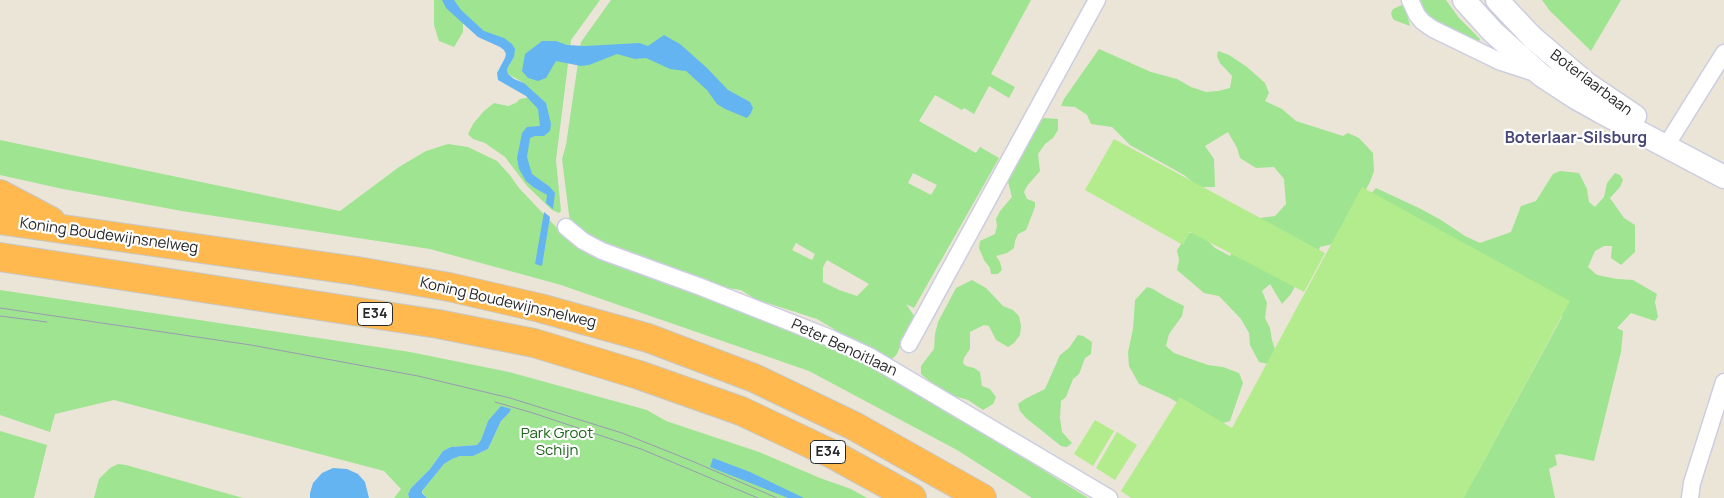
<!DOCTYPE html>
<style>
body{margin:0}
canvas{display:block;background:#eae5d7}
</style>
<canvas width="1724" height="498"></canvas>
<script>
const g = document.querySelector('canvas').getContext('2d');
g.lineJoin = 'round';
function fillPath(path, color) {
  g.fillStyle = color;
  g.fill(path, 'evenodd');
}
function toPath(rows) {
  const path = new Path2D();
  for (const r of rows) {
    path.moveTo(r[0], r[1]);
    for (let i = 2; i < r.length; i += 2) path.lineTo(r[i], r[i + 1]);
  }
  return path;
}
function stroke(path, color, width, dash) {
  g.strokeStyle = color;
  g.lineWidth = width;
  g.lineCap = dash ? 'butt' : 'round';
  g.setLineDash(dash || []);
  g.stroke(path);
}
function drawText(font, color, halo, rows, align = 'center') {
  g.font = font + ' Manrope,sans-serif';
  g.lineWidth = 4.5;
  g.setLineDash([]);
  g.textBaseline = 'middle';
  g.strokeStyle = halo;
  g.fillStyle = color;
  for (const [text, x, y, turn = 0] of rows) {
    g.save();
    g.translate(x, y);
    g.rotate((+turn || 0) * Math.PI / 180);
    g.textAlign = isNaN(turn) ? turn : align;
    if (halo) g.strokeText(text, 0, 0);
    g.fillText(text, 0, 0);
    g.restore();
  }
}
fillPath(toPath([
 [434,0,600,0,571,40,556,160,561,211,559,213,552,210,527,186,505,157,485,143,473,139,468,134,473,124,484,111,494,103,508,106,516,103,520,99,531,97,524,83,508,74,507,69,514,57,463,13,463,32,454,47,439,41,434,25],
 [611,0,1031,0,991,74,1015,87,1009,98,989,86,974,114,964,108,962,110,935,95,919,121,976,153,980,147,999,158,914,308,906,304,915,317,902,342,897,354,892,359,859,344,817,319,755,299,741,290,727,288,693,275,615,253,570,223,562,159,566,145,581,42],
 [913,173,937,185,931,195,908,183],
 [796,243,815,254,812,260,792,250],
 [827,260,869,284,857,296,839,290,823,282,823,267],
 [1421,0,1446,0,1459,18,1480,39,1478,44,1437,24,1425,14],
 [1542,0,1621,0,1591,51,1550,11],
 [1404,4,1410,26,1394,20,1392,17,1391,13,1393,9],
 [1099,49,1151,72,1177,79,1191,87,1206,92,1218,91,1230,88,1232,76,1220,63,1217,56,1218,51,1229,55,1247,67,1265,83,1269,93,1265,101,1282,109,1296,121,1343,136,1348,133,1359,138,1373,153,1374,171,1370,182,1337,243,1320,247,1315,261,1296,284,1291,294,1282,304,1270,284,1262,291,1267,303,1265,318,1270,328,1272,340,1277,356,1273,365,1259,362,1250,345,1249,333,1241,319,1219,296,1204,293,1177,270,1179,260,1177,250,1189,233,1200,233,1215,248,1230,256,1253,219,1275,216,1286,204,1284,179,1274,167,1256,168,1240,158,1237,148,1228,132,1205,146,1214,159,1215,187,1199,187,1184,175,1130,145,1112,127,1091,124,1087,115,1075,107,1061,106,1064,99],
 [1044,118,1058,119,1058,130,1053,138,1045,144,1038,154,1040,171,1027,186,1024,192,1027,199,1035,202,1035,207,1026,230,1018,234,1015,241,1014,248,1007,253,996,256,1000,262,1002,270,998,274,991,274,990,268,984,260,979,248,980,241,995,234,997,226,996,219,1000,211,1012,197,1007,178,1036,124],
 [0,140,340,211,399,167,426,151,448,144,468,147,497,161,509,174,519,188,555,226,572,240,790,328,869,362,1088,498,1032,498,957,450,809,371,561,285,430,249,182,211,63,189,0,175],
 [1560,171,1579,173,1587,189,1589,202,1595,207,1604,197,1607,183,1615,173,1620,175,1623,180,1620,187,1610,198,1624,218,1635,225,1635,252,1621,265,1611,258,1612,246,1604,246,1595,251,1588,267,1597,275,1617,279,1633,280,1657,294,1655,302,1658,317,1655,321,1631,313,1617,328,1623,331,1621,352,1594,461,1560,454,1555,455,1557,465,1549,469,1555,498,1449,498,1473,481,1562,317,1556,300,1368,197,1376,188,1421,209,1441,220,1465,236,1480,243,1511,232,1521,206,1536,201,1553,174],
 [972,280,986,288,1003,306,1013,310,1019,316,1021,326,1020,335,1014,343,1008,347,996,340,989,326,984,325,970,332,970,349,964,358,963,363,966,366,974,368,980,372,982,386,990,389,996,397,993,404,983,410,968,400,944,393,921,374,921,366,934,349,935,334,938,322,956,288],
 [1147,287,1153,289,1166,297,1184,306,1182,316,1169,334,1166,346,1174,353,1208,365,1223,367,1239,373,1243,383,1230,421,1215,425,1170,398,1139,384,1129,366,1128,352,1133,329,1135,300],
 [0,290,345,342,410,352,509,372,647,410,666,421,759,452,820,478,851,489,867,498,427,498,424,495,422,491,444,464,452,459,460,456,473,456,488,449,501,421,509,413,510,409,506,408,488,421,481,440,477,445,452,447,443,451,430,469,411,488,408,494,409,498,394,498,401,489,384,471,114,400,55,414,50,432,0,415],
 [1078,335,1083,336,1092,342,1091,354,1085,358,1079,374,1073,379,1066,397,1061,401,1060,418,1062,432,1072,443,1067,447,1061,446,1026,418,1020,411,1018,404,1025,399,1045,389,1060,355,1069,348],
 [0,431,47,445,34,498,0,498],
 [118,464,126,465,243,498,94,498,99,479,110,468]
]), '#9fe491');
fillPath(toPath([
 [1114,139,1325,253,1304,292,1190,232,1183,245,1085,190],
 [1362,187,1570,301,1464,498,1131,498,1121,491,1180,397,1232,428],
 [1095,420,1114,431,1093,466,1074,454],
 [1117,432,1137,445,1115,480,1096,468]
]), '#b2ec8c');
fillPath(toPath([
 [442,0,454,0,461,10,484,31,504,38,512,44,515,49,514,57,507,69,508,74,514,79,524,83,546,103,551,124,550,131,544,136,535,136,530,138,527,157,532,174,550,187,555,193,553,209,546,203,547,195,533,187,526,181,519,169,517,158,522,133,527,127,540,126,538,109,526,96,498,80,497,73,505,58,506,54,504,50,500,47,478,37,446,8],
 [664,35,680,44,707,68,728,90,750,102,753,108,751,113,747,118,725,109,717,104,707,90,686,71,670,69,646,58,635,59,617,54,589,65,581,66,556,61,546,78,538,81,528,78,522,71,525,54,542,41,556,41,567,45,585,46,639,43,648,46],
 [544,212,550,217,542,266,535,264],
 [501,406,511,409,509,413,501,421,488,449,473,456,460,456,452,459,444,464,422,491,422,493,427,498,409,498,408,494,411,488,430,469,443,451,451,447,477,445,481,440,488,421],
 [713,458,750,472,804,498,788,498,710,467],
 [333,468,347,469,358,474,365,482,369,498,310,498,310,493,313,483,322,473]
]), '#65b4f2');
const street = toPath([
 [1410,0,1417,15,1423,22,1433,29,1501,62,1535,73],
 [1666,146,1724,53],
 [566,227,583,241,602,251,701,287,830,338,869,356,1109,498],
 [909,344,1097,0],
 [1690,498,1692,483,1724,382]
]);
const secondary = toPath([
 [1464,0,1493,32,1541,75,1576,98,1601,112,1724,177],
 [1497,0,1533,38,1586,83,1635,116]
]);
const highway = toPath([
 [0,194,51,221],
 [0,220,357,271,449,287,540,308,648,338,754,378,854,426,982,498],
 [0,257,438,324,534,343,639,375,741,411,834,455,912,498]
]);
stroke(street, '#cdcde1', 19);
stroke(secondary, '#cdcde1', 25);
stroke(highway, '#c7c7c7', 30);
stroke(street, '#fff', 16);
stroke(secondary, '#fff', 22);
stroke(highway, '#ffb94e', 28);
stroke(toPath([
 [0,308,251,345,418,376,510,398,622,433,692,461,777,498],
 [0,316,47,322],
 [495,402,533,413,641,449,758,498]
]), '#9b9ab2', 1);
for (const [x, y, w] of [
 [375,314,35],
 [828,452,35]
]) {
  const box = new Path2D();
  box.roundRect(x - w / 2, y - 11.5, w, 23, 4);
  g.fillStyle = '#fff';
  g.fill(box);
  stroke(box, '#272727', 1);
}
drawText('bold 14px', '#272727', null, [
 ["E34",375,314],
 ["E34",828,452]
]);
drawText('15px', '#272727', '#fff', [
 ["Boterlaarbaan",1591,83,37],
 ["Koning Boudewijnsnelweg",109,236,8],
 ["Koning Boudewijnsnelweg",508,303,13],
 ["Peter Benoitlaan",844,348,25]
]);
drawText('15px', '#196416', '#fff', [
 ["Park Groot",557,434],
 ["Schijn",557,451]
]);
drawText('bold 16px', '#474778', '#fff', [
 ["Boterlaar-Silsburg",1576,139]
]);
</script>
